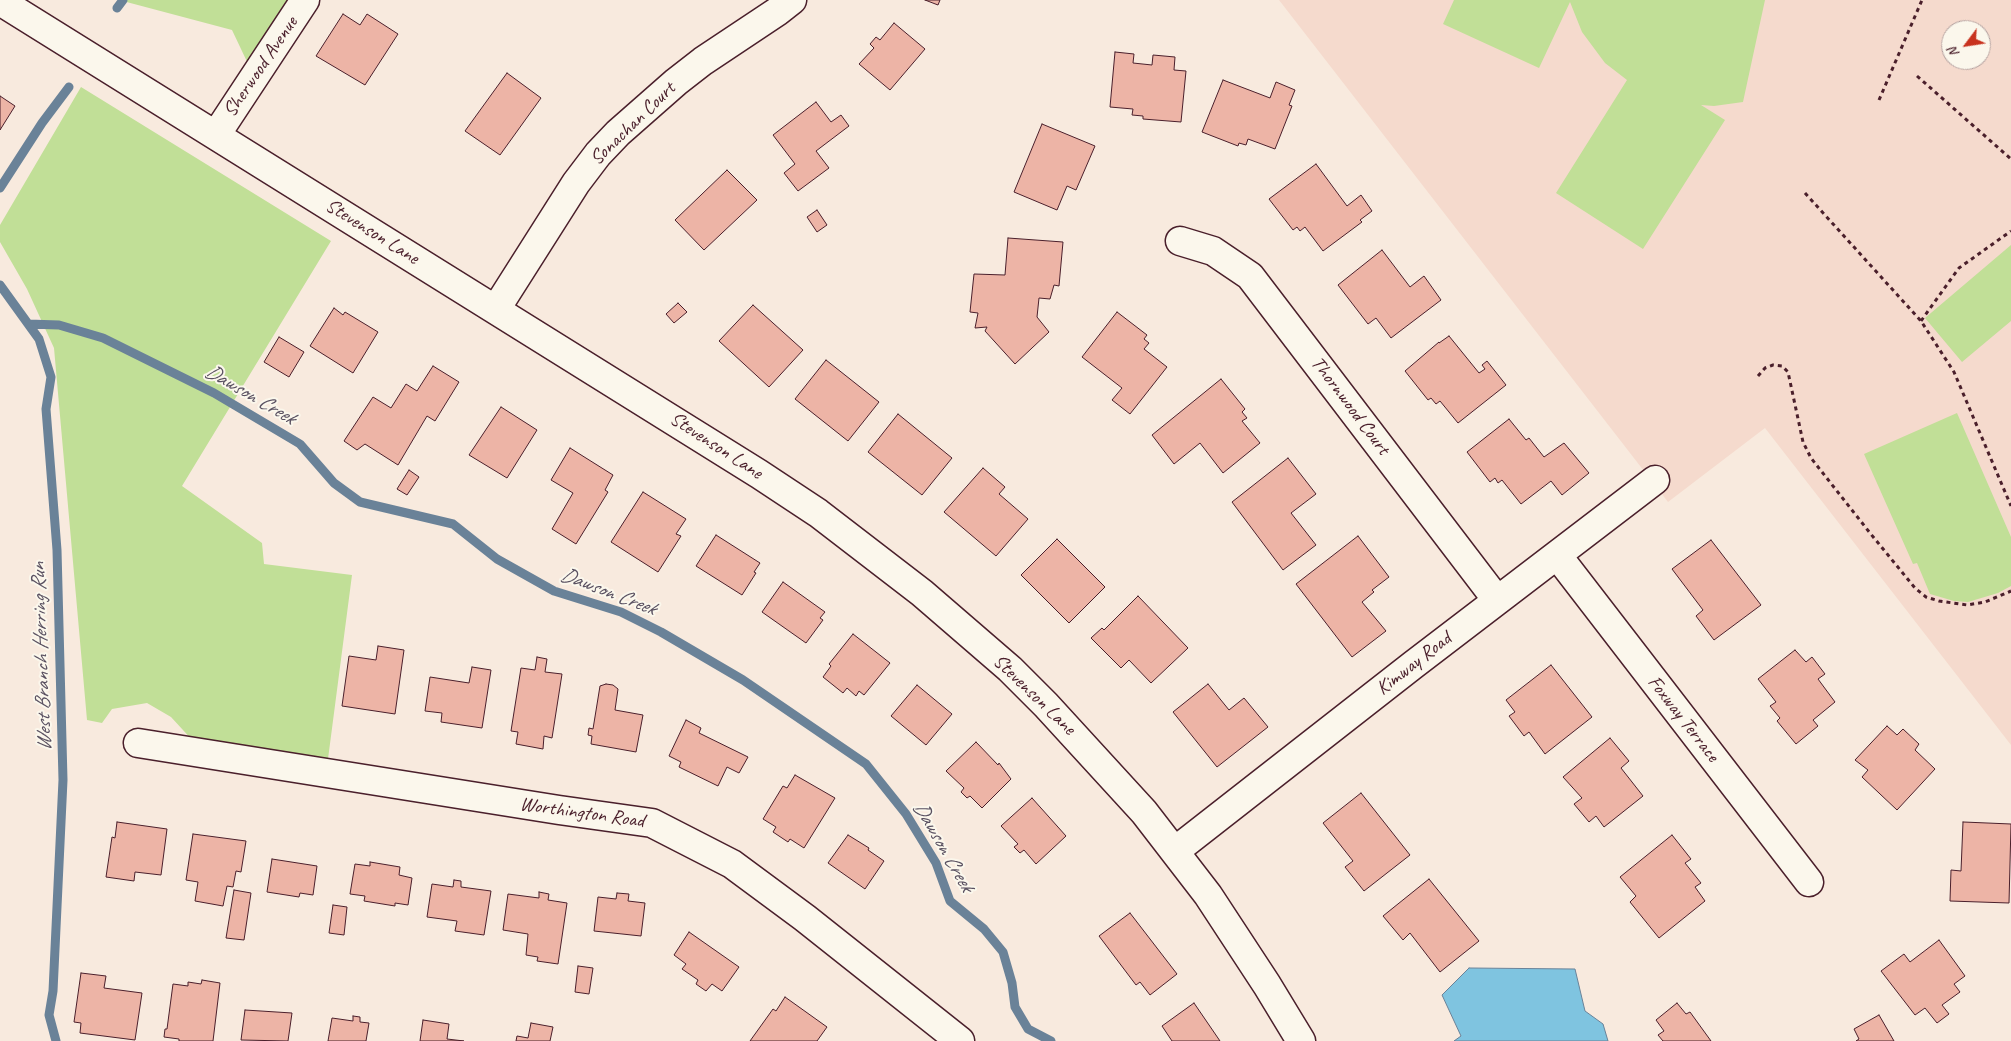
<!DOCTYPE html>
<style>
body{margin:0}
#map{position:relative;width:2011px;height:1041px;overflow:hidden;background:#f8eade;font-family:Caveat,sans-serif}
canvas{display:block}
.north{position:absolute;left:1941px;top:20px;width:50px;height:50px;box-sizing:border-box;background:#fbf7ec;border:1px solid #b4a19f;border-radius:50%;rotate:239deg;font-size:14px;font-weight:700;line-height:20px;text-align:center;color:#4a1f2b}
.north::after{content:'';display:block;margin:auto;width:18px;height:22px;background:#c8321e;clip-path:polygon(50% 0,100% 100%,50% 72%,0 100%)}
</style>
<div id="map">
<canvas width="2011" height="1041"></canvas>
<div class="north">N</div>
</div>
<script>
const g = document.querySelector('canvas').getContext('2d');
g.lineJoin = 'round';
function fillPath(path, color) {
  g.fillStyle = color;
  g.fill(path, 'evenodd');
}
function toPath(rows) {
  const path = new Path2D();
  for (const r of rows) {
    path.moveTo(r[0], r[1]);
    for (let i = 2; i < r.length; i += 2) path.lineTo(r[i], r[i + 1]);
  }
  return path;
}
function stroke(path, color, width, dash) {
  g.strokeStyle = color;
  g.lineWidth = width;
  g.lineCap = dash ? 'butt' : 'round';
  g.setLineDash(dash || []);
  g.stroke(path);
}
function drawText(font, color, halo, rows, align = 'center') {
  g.font = font + ' Caveat,sans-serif';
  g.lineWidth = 4;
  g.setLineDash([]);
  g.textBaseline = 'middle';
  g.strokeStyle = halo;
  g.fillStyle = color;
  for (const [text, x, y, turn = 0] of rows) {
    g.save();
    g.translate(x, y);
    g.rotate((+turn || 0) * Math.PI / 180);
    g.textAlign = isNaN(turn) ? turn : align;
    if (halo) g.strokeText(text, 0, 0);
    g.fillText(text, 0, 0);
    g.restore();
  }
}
fillPath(toPath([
 [1279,0,2011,0,2011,745,1765,428,1668,502],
 [1951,30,1981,30,1981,60,1951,60]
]), '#f5dacd');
fillPath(toPath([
 [119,0,301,0,250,68,232,30],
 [1454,0,1765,0,1743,102,1714,106,1701,105,1725,120,1643,249,1556,193,1627,80,1605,63,1582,32,1570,2,1539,68,1443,24],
 [81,87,331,241,182,486,262,543,264,564,352,575,328,759,194,742,171,717,147,703,112,709,102,723,87,720,54,348,27,289,0,242,0,225],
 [2011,245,2011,321,1962,362,1925,318],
 [1957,413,2011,537,2011,586,1998,593,1968,602,1954,601,1930,594,1917,563,1913,564,1864,454]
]), '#c1df97');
const water = toPath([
 [1469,968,1575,969,1585,1011,1603,1024,1608,1041,1454,1041,1461,1036,1442,995,1469,968]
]);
fillPath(water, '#7fc4e0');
stroke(water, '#6a8298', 1);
stroke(toPath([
 [117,8,123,0],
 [0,188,42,123,69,87],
 [0,285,39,339,51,377,46,409,57,550,63,780,53,991,49,1015,56,1041],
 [28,324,59,325,103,338,214,393,300,444,334,483,360,502,453,524,497,559,554,591,621,612,661,632,743,680,866,764,906,814,936,863,950,901,984,929,1003,952,1012,983,1015,1007,1028,1029,1051,1041]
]), '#6a8298', 9);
const building = toPath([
 [925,0,940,0,938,5,925,0],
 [343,14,360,25,367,14,398,34,365,85,316,56,343,14],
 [894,23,925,49,890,90,859,64,874,48,870,44,876,37,880,40,894,23],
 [1115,52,1134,54,1133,63,1152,65,1153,55,1175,57,1174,70,1186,71,1181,122,1143,119,1143,116,1132,115,1133,109,1110,107,1115,52],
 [507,73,541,98,500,155,465,131,507,73],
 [1223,80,1270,98,1276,82,1295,90,1289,105,1292,106,1275,149,1248,139,1246,145,1239,143,1238,146,1202,132,1223,80],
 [0,96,15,106,0,130,0,96],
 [816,102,831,122,841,115,849,126,816,151,829,168,798,191,784,173,795,164,773,135,816,102],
 [1042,124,1095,146,1076,190,1067,186,1057,210,1014,192,1042,124],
 [1316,164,1347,206,1361,195,1372,211,1360,220,1362,222,1323,251,1305,227,1300,231,1297,227,1293,230,1269,199,1316,164],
 [727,170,757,200,704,250,675,220,727,170],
 [817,210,827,225,817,232,807,217,817,210],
 [1008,238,1063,242,1059,286,1054,285,1050,299,1039,298,1037,317,1049,332,1015,364,985,331,987,327,975,328,978,313,970,312,974,274,1005,275,1008,238],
 [1382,250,1410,287,1424,276,1441,300,1391,338,1376,318,1368,324,1338,285,1382,250],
 [678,303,687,312,674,323,666,314,678,303],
 [753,305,803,350,769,387,719,341,753,305],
 [334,308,343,315,345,312,378,332,353,373,310,346,334,308],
 [1117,312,1147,335,1144,339,1149,343,1144,349,1167,367,1130,414,1112,400,1122,388,1082,357,1117,312],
 [1449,336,1479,373,1485,369,1482,365,1487,361,1506,385,1458,423,1440,401,1436,404,1431,398,1428,400,1405,371,1439,342,1439,343,1449,336],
 [279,337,304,352,289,377,264,362,279,337],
 [826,360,879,402,848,441,795,399,826,360],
 [433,366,459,382,435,421,427,416,398,465,365,444,357,450,344,441,373,397,391,408,406,384,417,391,433,366],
 [1221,379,1245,409,1242,412,1247,418,1242,421,1260,443,1223,473,1200,443,1174,464,1152,435,1221,379],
 [501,407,537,430,507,478,469,455,501,407],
 [898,414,952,458,922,495,868,452,898,414],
 [1509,419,1526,440,1529,438,1544,457,1564,443,1589,473,1562,495,1551,481,1521,504,1502,480,1498,483,1495,478,1490,482,1467,452,1509,419],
 [570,448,613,475,605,490,608,492,576,544,552,529,573,493,551,480,570,448],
 [1288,458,1316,494,1291,513,1316,545,1283,570,1232,502,1288,458],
 [983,468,1005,487,999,494,1028,519,996,556,944,512,983,468],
 [409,470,419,477,407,495,397,489,409,470],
 [643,492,686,519,676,534,681,536,658,572,611,542,643,492],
 [716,535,760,563,754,572,756,573,742,595,696,566,716,535],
 [1358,536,1389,577,1372,590,1374,592,1362,602,1386,631,1352,657,1296,584,1358,536],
 [1057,539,1105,587,1069,623,1021,575,1057,539],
 [1711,540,1761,605,1714,640,1696,616,1703,610,1672,569,1711,540],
 [783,582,825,612,820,618,823,620,806,643,762,612,783,582],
 [1138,596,1188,648,1151,683,1129,660,1121,668,1091,638,1102,628,1104,630,1138,596],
 [853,634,890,663,864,695,859,691,856,696,847,688,843,693,823,677,831,666,829,664,853,634],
 [378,646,404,650,395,714,342,706,349,656,376,660,378,646],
 [1795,650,1806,662,1812,657,1825,674,1818,679,1835,702,1813,720,1818,726,1796,744,1777,721,1780,718,1770,706,1776,702,1758,679,1795,650],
 [537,657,547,659,545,672,562,674,552,738,544,736,543,749,516,744,518,732,511,731,521,668,535,670,537,657],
 [1551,665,1592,717,1545,754,1529,732,1524,736,1509,716,1515,712,1506,700,1551,665],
 [472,667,491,670,482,728,441,722,442,713,425,711,430,677,469,683,472,667],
 [606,684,613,685,618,689,615,710,643,715,636,752,591,744,592,736,588,735,589,728,593,729,600,686,606,684],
 [1208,684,1229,710,1244,698,1268,727,1217,767,1173,712,1208,684],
 [917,685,952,714,926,745,891,716,917,685],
 [686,720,701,728,699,733,748,757,739,773,727,767,718,786,679,767,681,762,669,756,686,720],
 [1887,726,1897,735,1903,729,1919,744,1915,750,1935,769,1897,810,1862,777,1868,770,1855,760,1887,726],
 [1610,738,1629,761,1621,768,1643,796,1604,827,1596,816,1589,822,1574,804,1582,798,1563,777,1610,738],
 [976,742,998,765,999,763,1011,779,982,808,970,796,967,798,961,792,964,788,946,771,976,742],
 [795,775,835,798,804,848,790,839,788,842,773,832,776,827,763,819,783,786,787,788,795,775],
 [1361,793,1410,855,1364,891,1345,867,1353,861,1323,823,1361,793],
 [1032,798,1066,836,1036,864,1024,850,1020,853,1014,847,1018,844,1001,826,1032,798],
 [117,822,167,829,161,875,135,872,134,881,106,877,112,837,115,838,117,822],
 [1963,822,2011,824,2009,903,1950,901,1951,870,1961,871,1963,822],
 [193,834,246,841,241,872,236,871,233,887,227,886,223,906,195,901,198,882,186,880,193,834],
 [848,835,869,848,868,850,884,861,865,889,828,863,848,835],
 [1672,835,1691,859,1685,863,1701,883,1695,887,1705,901,1659,938,1630,902,1636,896,1620,877,1672,835],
 [272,859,317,866,313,895,300,893,299,897,267,892,272,859],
 [370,862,400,867,399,875,412,878,408,905,395,903,395,906,364,901,365,896,350,894,355,864,370,866,370,862],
 [1429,879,1479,941,1440,972,1410,933,1403,940,1383,916,1429,879],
 [454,880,461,881,461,887,491,891,484,935,455,931,457,921,427,917,432,884,453,887,454,880],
 [234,890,251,893,244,940,226,938,234,890],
 [539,892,549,894,548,900,567,903,558,964,537,961,538,957,526,955,528,934,503,930,508,894,539,898,539,892],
 [617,893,629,894,628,901,645,903,641,936,594,931,598,897,616,899,617,893],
 [333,905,347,907,344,935,329,933,333,905],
 [1130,913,1177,974,1150,995,1140,982,1136,985,1099,936,1130,913],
 [689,932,739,967,722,991,712,984,706,991,696,984,698,980,682,969,686,964,674,955,689,932],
 [1939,940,1965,976,1954,984,1960,992,1942,1005,1949,1014,1937,1023,1925,1008,1915,1015,1881,971,1904,954,1910,962,1939,940],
 [578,966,593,968,589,994,575,992,578,966],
 [81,973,106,976,104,988,142,993,135,1040,80,1033,81,1023,74,1022,81,973],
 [202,980,220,983,213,1041,179,1041,179,1039,164,1037,165,1029,167,1029,173,984,188,986,188,982,201,984,202,980],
 [785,997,827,1027,817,1041,750,1041,773,1009,776,1011,785,997],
 [1194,1003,1220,1041,1172,1041,1162,1026,1194,1003],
 [1677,1003,1686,1014,1690,1012,1711,1041,1663,1041,1658,1035,1664,1031,1656,1020,1677,1003],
 [245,1010,292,1013,288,1041,241,1040,245,1010],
 [1879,1015,1894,1041,1856,1041,1859,1039,1854,1029,1879,1015],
 [353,1016,360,1017,360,1022,369,1023,366,1041,328,1041,332,1018,353,1021,353,1016],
 [423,1020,449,1024,447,1039,464,1041,420,1041,423,1020],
 [531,1023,553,1027,550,1041,516,1041,517,1036,528,1038,531,1023]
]);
fillPath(building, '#edb4a6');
stroke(building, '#4a1f2b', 1);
const minor = toPath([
 [0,1,759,474,818,513,922,593,1010,669,1046,705,1144,812,1208,895,1267,985,1301,1041],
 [216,135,305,0],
 [1180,241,1213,251,1250,276,1497,600],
 [496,309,576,183,598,154,618,133,676,82,703,61,778,11,792,0],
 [1557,555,1809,882],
 [138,743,559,810,652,823,732,864,805,918,960,1041],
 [1175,851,1413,665,1655,480]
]);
stroke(minor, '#4a1f2b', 31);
stroke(toPath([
 [1917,76,2011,159],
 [1879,100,1922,0],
 [1805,193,1921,321,1954,372,2011,506],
 [1921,321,1959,268,2011,231],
 [1758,376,1765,368,1773,365,1782,366,1788,372,1803,442,1811,458,1870,533,1915,588,1926,597,1939,601,1967,605,1985,602,2011,591]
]), '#4a1f2b', 3, [4, 4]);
stroke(minor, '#fbf7ec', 28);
drawText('20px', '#4a1f2b', '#fbf7ec', [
 ["Sherwood Avenue",261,67,-56],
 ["Sonachan Court",633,124,-44],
 ["Stevenson Lane",372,232,32],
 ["Thornwood Court",1350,406,53],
 ["Stevenson Lane",716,446,33],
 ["Kimway Road",1414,664,-38],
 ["Stevenson Lane",1034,695,44],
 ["Foxway Terrace",1683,719,52],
 ["Worthington Road",582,813,8]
]);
drawText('italic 21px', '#5a5161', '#fbf7ec', [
 ["Dawson Creek",250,395,30],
 ["Dawson Creek",608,592,21],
 ["West Branch Herring Run",42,657,-92],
 ["Dawson Creek",943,847,60]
]);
</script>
